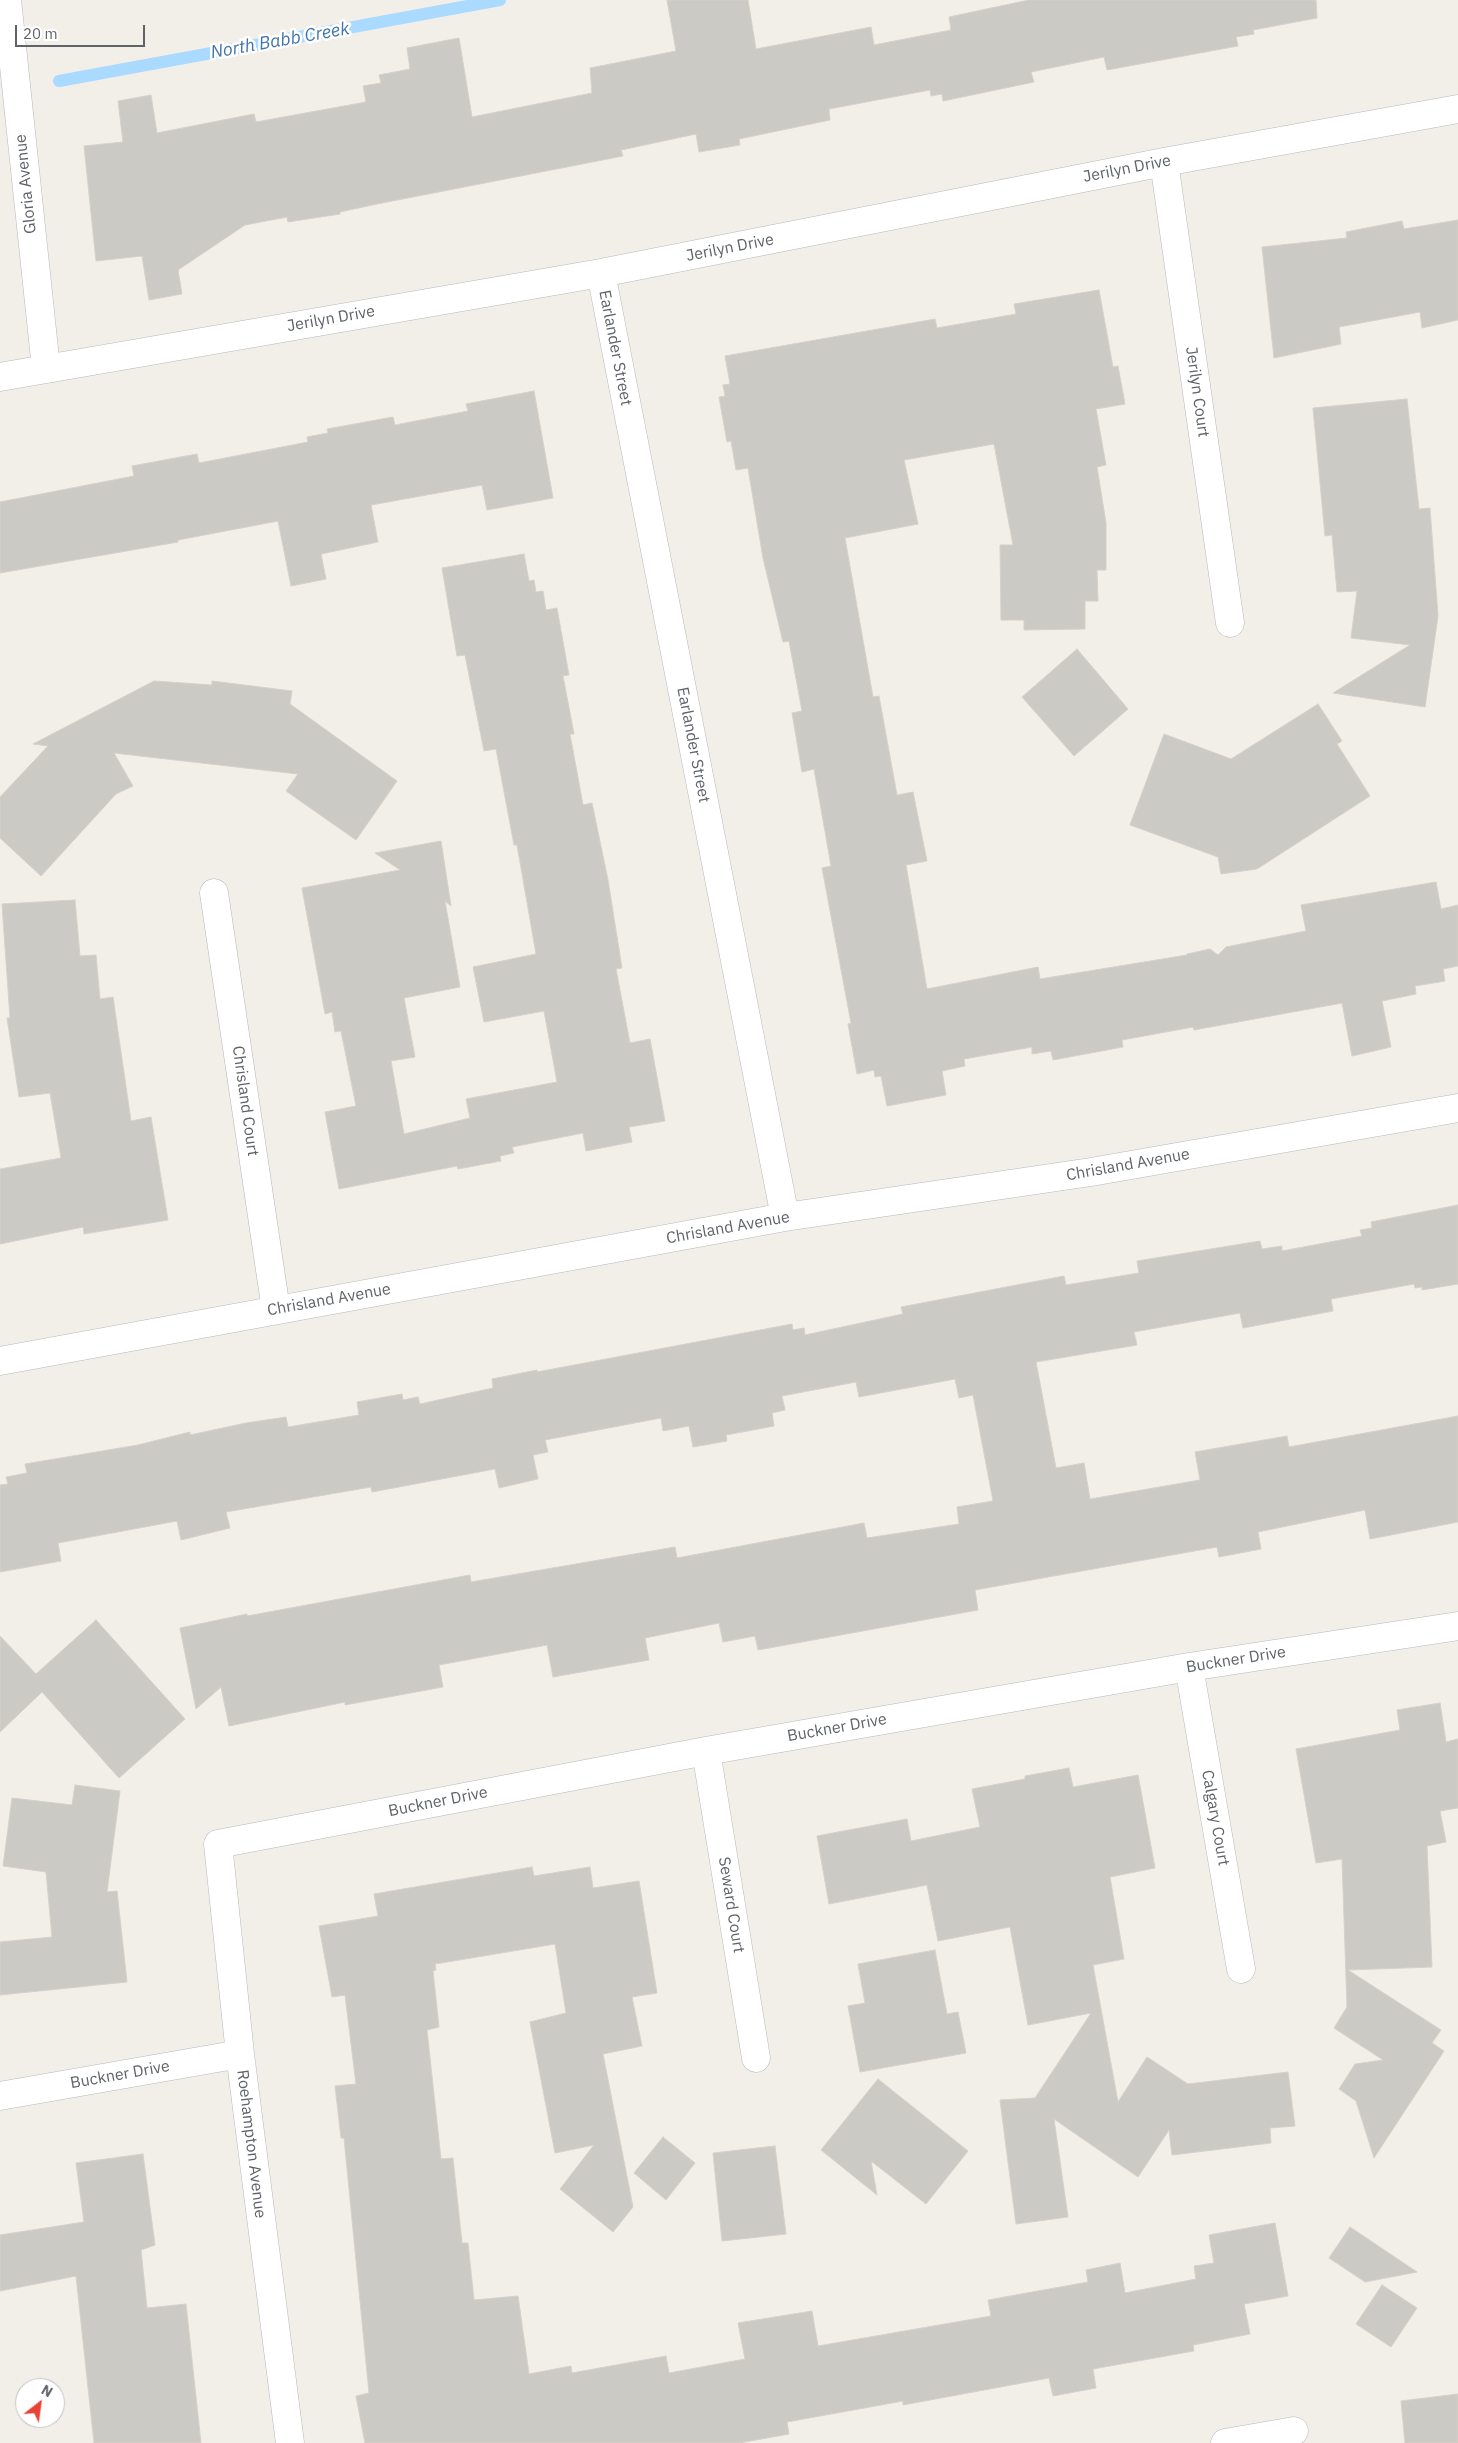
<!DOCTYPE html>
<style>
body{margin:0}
#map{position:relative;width:1458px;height:2443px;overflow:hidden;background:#f1efe8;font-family:"IBM Plex Sans",sans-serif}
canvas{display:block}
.north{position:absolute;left:15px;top:2378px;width:50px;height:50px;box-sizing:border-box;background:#fff;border:1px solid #bfc1c3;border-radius:50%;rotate:30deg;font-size:14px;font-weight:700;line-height:20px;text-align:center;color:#5f6368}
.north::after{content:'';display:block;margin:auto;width:18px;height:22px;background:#ea4335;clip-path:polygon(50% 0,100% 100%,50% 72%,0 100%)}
.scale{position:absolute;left:15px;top:25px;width:130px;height:22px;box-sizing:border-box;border:2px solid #5f6368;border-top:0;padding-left:6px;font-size:15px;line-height:18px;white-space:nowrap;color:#5f6368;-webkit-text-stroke:4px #fff;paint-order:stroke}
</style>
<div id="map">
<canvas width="1458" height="2443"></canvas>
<div class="north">N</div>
<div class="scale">20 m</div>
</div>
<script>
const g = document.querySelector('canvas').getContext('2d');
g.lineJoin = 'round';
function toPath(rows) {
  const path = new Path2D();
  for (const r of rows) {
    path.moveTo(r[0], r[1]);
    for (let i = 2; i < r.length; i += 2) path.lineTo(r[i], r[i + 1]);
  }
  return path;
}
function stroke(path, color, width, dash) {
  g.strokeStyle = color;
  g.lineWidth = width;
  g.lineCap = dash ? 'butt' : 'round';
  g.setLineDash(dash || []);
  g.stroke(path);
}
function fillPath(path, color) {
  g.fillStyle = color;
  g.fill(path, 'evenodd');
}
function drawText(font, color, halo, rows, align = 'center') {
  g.font = font + ' "IBM Plex Sans",sans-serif';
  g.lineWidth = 5;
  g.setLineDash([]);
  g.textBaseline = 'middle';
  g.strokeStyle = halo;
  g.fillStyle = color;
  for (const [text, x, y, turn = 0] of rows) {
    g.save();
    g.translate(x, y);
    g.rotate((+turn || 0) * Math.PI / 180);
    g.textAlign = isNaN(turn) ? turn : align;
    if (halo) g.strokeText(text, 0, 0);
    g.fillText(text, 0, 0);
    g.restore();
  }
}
stroke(toPath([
 [59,81,500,0]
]), '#aadaff', 12);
const building = toPath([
 [667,0,748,0,756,49,871,27,874,45,951,30,949,17,1029,0,1316,0,1317,18,1253,30,1254,34,1236,37,1238,46,1107,70,1104,57,1031,72,1034,82,943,101,942,94,931,96,930,90,829,109,830,120,739,139,740,145,699,152,696,134,621,150,623,156,377,204,340,212,340,214,288,222,287,217,245,225,178,270,182,294,149,300,142,256,96,261,84,146,123,142,118,101,151,95,157,133,254,114,256,122,366,102,363,86,381,83,379,75,410,69,407,48,459,38,472,117,592,93,590,68,676,51,667,0],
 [1458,220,1458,320,1422,328,1420,312,1339,327,1341,344,1274,358,1262,247,1347,238,1346,232,1402,221,1404,229,1458,220],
 [1099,290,1113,367,1118,366,1125,404,1096,409,1106,465,1097,467,1106,523,1106,570,1097,570,1098,601,1085,601,1085,629,1024,630,1024,620,1001,620,1000,545,1013,545,994,444,904,460,918,524,845,538,873,697,879,696,897,795,913,792,927,861,906,865,927,989,1038,967,1040,979,1187,955,1187,954,1210,949,1218,955,1226,947,1306,931,1301,905,1436,882,1441,909,1458,905,1458,966,1443,969,1445,981,1415,986,1416,994,1382,1001,1391,1047,1352,1056,1342,1003,1194,1030,1193,1027,1122,1040,1123,1047,1053,1060,1051,1051,1032,1054,1032,1047,964,1059,965,1066,942,1071,946,1095,887,1106,881,1076,875,1077,874,1070,857,1074,848,1024,851,1023,822,868,831,866,820,803,814,769,802,772,792,713,802,711,789,641,783,642,763,558,748,468,736,470,731,441,727,442,719,397,725,396,723,385,730,384,725,356,935,319,937,328,1016,314,1014,304,1099,290],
 [534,391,553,498,487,510,482,485,371,505,378,542,321,554,326,579,291,586,278,521,178,540,178,542,0,573,0,502,134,476,132,466,197,454,199,463,308,442,307,437,328,433,327,429,393,417,395,425,468,411,466,404,534,391],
 [1407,399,1419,509,1430,508,1438,616,1425,707,1333,693,1410,645,1351,638,1357,591,1337,592,1332,535,1325,536,1313,408,1407,399],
 [524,554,529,581,534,580,536,592,543,591,546,610,557,608,569,675,563,676,574,734,570,734,583,805,592,803,608,880,622,968,616,969,630,1043,650,1039,665,1121,629,1127,632,1142,586,1151,583,1133,512,1147,514,1153,500,1156,501,1161,458,1169,457,1166,339,1189,325,1112,356,1106,341,1031,335,1032,332,1012,325,1014,302,888,400,870,375,853,441,841,451,906,445,901,460,987,404,998,415,1057,391,1061,404,1134,470,1118,466,1099,557,1082,544,1011,484,1022,473,967,536,954,517,845,514,845,496,749,484,751,465,655,457,656,442,568,524,554],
 [1077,649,1128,709,1074,756,1022,697,1077,649],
 [154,681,212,685,212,681,292,691,290,704,397,781,356,840,286,791,298,774,114,753,133,786,116,794,41,876,0,838,0,797,48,746,33,744,154,681],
 [1318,704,1342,741,1337,744,1370,796,1257,869,1221,874,1218,857,1130,825,1164,734,1231,759,1318,704],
 [75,900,80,956,96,955,100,999,113,997,131,1121,151,1117,168,1220,84,1234,83,1227,0,1244,0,1169,61,1158,50,1093,19,1097,7,1018,10,1018,2,904,75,900],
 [1458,1205,1458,1284,1422,1290,1422,1287,1415,1288,1414,1284,1331,1299,1333,1311,1243,1328,1240,1313,1134,1332,1137,1345,1036,1362,1056,1468,1084,1463,1090,1499,1200,1480,1195,1452,1287,1436,1289,1447,1458,1416,1458,1522,1370,1539,1365,1510,1258,1532,1261,1549,1219,1557,1217,1547,975,1590,978,1610,758,1650,755,1636,723,1642,719,1623,645,1638,649,1660,553,1677,547,1645,439,1665,443,1687,345,1705,345,1702,229,1726,221,1687,196,1709,180,1628,247,1614,247,1616,470,1575,471,1582,675,1547,677,1558,864,1523,867,1538,959,1524,957,1507,993,1501,973,1395,959,1398,955,1379,859,1397,856,1382,782,1396,785,1410,772,1413,774,1426,726,1435,727,1441,693,1447,689,1426,663,1431,661,1418,545,1440,548,1452,533,1455,538,1479,499,1488,495,1469,372,1492,371,1487,226,1512,230,1528,181,1540,177,1521,58,1543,61,1561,0,1572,0,1485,8,1484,6,1477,27,1473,25,1464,138,1445,190,1432,190,1435,246,1423,286,1417,288,1427,359,1415,357,1402,402,1394,403,1400,418,1397,420,1404,493,1388,492,1379,537,1370,537,1372,792,1324,793,1330,804,1328,805,1335,903,1314,901,1307,1064,1276,1066,1285,1139,1273,1137,1261,1260,1241,1262,1249,1282,1246,1282,1251,1362,1236,1360,1230,1372,1228,1371,1222,1458,1205],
 [96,1620,185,1719,119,1778,42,1692,0,1732,0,1636,36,1674,96,1620],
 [1440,1703,1446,1742,1458,1739,1458,1808,1440,1811,1446,1842,1427,1846,1432,1967,1348,1970,1441,2030,1432,2043,1444,2051,1374,2158,1356,2101,1339,2089,1355,2064,1383,2060,1334,2028,1347,2007,1342,1859,1316,1863,1296,1749,1400,1730,1397,1710,1440,1703],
 [1069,1768,1073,1787,1138,1775,1155,1868,1110,1877,1124,1959,1093,1965,1118,2102,1147,2057,1188,2084,1288,2072,1295,2126,1270,2128,1271,2143,1172,2155,1169,2130,1138,2177,1054,2119,1068,2217,1016,2224,1000,2100,1035,2098,1091,2013,1028,2025,1010,1927,938,1941,927,1885,829,1904,817,1836,907,1819,911,1841,980,1827,972,1789,1025,1779,1025,1776,1069,1768],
 [75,1785,120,1791,107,1892,117,1891,127,1982,0,1995,0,1942,52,1937,46,1872,3,1866,12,1798,72,1805,75,1785],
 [532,1867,534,1876,590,1867,593,1888,639,1881,657,1993,632,1997,642,2046,603,2054,633,2207,613,2232,560,2189,594,2145,555,2153,530,2022,566,2013,555,1944,435,1964,436,1970,433,1971,439,2027,427,2030,441,2159,453,2158,462,2243,468,2243,474,2300,518,2296,529,2374,571,2366,572,2373,666,2356,669,2373,745,2359,738,2323,812,2311,818,2346,991,2316,988,2300,1088,2282,1086,2270,1120,2263,1125,2293,1196,2279,1194,2266,1214,2263,1209,2235,1275,2223,1288,2296,1244,2304,1250,2334,1193,2345,1194,2351,1093,2369,1096,2388,1053,2396,1049,2378,903,2405,903,2401,787,2422,789,2434,739,2443,365,2443,356,2396,369,2393,344,2138,341,2138,335,2086,356,2084,345,1995,332,1997,319,1926,378,1916,374,1894,532,1867],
 [935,1950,947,2014,958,2012,966,2053,860,2072,848,2006,865,2003,858,1964,935,1950],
 [878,2079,968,2151,926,2204,871,2161,877,2195,821,2150,878,2079],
 [663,2137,695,2163,666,2200,634,2173,663,2137],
 [775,2146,786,2234,722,2241,713,2153,775,2146],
 [143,2154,155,2245,141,2250,147,2308,186,2304,201,2443,94,2443,76,2276,0,2291,0,2235,84,2222,76,2163,143,2154],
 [1350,2227,1417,2272,1365,2282,1329,2258,1350,2227],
 [1382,2285,1417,2308,1391,2347,1356,2324,1382,2285],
 [1458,2394,1458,2443,1405,2443,1401,2401,1458,2394]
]);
fillPath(building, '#cccac5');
stroke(building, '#d6d1c6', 1);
const minor = toPath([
 [7,0,46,368],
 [1164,162,1230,623],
 [601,273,785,1217],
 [0,377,601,273,1164,162,1458,109],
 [214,893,276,1310],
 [0,1361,785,1217,1091,1172,1458,1108],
 [1189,1667,1241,1969],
 [706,1751,756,2058],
 [0,2096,240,2054],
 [290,2443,240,2054,218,1844,706,1751,1189,1667,1458,1626],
 [1225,2443,1294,2431]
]);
stroke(minor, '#b5b8bc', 29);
stroke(minor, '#fff', 28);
drawText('16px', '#5f6368', '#fff', [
 ["Jerilyn Drive",1127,169,-11],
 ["Gloria Avenue",26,184,-96],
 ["Jerilyn Drive",730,248,-11],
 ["Jerilyn Drive",331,319,-10],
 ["Earlander Street",615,348,79],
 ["Jerilyn Court",1197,392,82],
 ["Earlander Street",693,745,79],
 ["Chrisland Court",245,1101,82],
 ["Chrisland Avenue",1128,1165,-10],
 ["Chrisland Avenue",728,1228,-10],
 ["Chrisland Avenue",329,1300,-10],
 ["Buckner Drive",1236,1660,-9],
 ["Buckner Drive",837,1728,-10],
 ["Buckner Drive",438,1802,-11],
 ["Calgary Court",1215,1818,80],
 ["Seward Court",731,1905,81],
 ["Buckner Drive",120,2075,-10],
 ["Roehampton Avenue",251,2144,83]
]);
drawText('italic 18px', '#4174aa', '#fff', [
 ["North Babb Creek",280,41,-10]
]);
</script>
